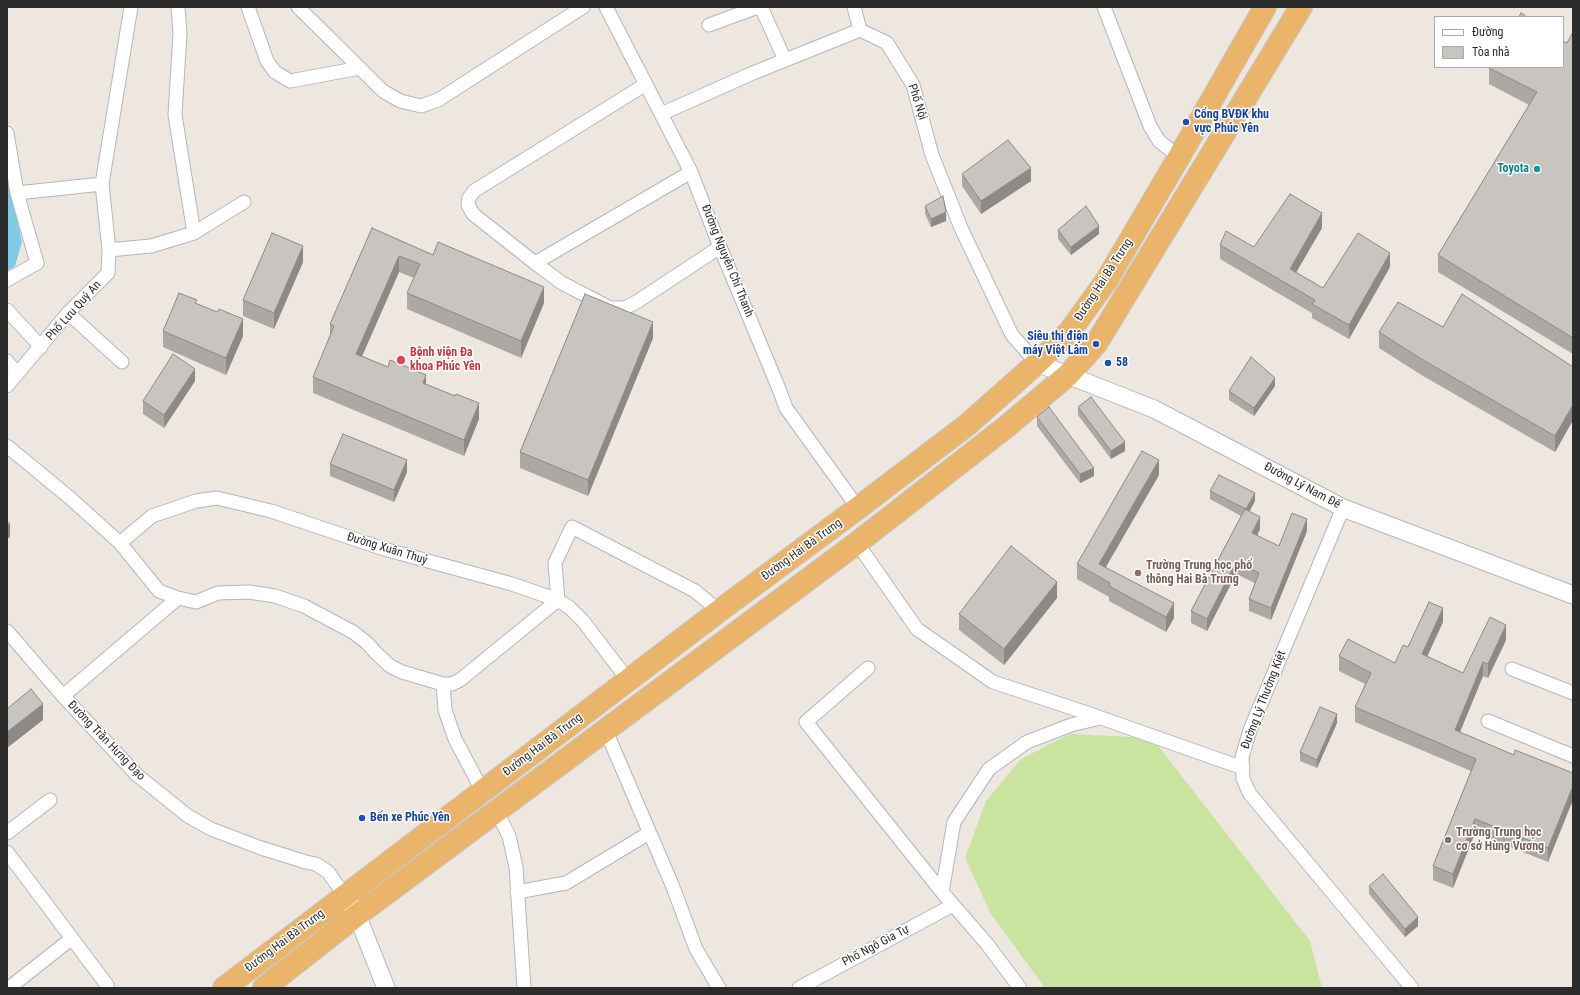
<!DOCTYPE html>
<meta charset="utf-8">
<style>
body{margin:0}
#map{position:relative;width:1580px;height:995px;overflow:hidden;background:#ede7e0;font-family:"Roboto Condensed",sans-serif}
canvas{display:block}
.frame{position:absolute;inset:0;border:8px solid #2c2c2c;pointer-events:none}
.legend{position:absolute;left:1434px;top:16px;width:130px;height:52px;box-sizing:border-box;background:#fff;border:1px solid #ababab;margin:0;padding:5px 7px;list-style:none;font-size:12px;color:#2c2c2c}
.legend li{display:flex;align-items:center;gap:8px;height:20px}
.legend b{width:20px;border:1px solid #ababab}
</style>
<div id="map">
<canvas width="1580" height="995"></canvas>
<div class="frame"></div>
<ul class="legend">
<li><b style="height:5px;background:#fff"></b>Đường</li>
<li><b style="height:11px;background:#c8c4bf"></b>Tòa nhà</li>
</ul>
</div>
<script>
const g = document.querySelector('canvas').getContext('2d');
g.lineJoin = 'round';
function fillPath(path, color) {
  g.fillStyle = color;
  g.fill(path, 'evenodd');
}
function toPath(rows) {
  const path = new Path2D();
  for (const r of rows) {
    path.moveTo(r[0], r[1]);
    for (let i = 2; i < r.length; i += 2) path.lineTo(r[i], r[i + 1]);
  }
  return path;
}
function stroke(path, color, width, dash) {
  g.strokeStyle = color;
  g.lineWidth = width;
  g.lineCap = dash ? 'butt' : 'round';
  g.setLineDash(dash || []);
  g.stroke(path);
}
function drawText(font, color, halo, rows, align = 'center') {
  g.font = font + ' "Roboto Condensed",sans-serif';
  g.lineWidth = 3;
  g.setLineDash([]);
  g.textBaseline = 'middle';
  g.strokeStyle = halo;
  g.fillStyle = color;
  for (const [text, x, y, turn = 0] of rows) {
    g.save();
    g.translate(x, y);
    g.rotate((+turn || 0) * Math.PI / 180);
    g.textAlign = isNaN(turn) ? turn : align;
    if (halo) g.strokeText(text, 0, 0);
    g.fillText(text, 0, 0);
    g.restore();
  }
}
fillPath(toPath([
 [1070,734,1152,738,1310,941,1322,988,1045,988,991,914,965,858,986,801,1021,759]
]), '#c8e49f');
fillPath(toPath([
 [7,169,22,242,15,266,7,271]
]), '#7dcbe4');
const minor = toPath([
 [178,7,180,33,175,115,194,233],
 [248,7,267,61,275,72,290,81,360,68],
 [298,7,383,91,400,101,421,106,438,100,583,7],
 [606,7,691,172,720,247,779,389,786,408,858,508],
 [761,7,785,60],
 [854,7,860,30],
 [1104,7,1150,126,1159,141,1179,157],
 [709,25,758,7],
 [646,84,474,191,469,198,468,205,473,214,535,263,562,283,610,308,625,308,638,301,720,247],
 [661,114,753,73,860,30,887,43,913,85,932,155,961,228,1012,335,1037,363],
 [7,133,17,193],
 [109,250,102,184,131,7],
 [535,263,691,172],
 [7,280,37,263,17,193,102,184],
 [7,310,41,347],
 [68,313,122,362],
 [7,361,17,374],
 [7,386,68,313,108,273,109,250,151,246,194,233,244,202],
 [7,446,70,498,120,543,159,591,178,598,196,602,218,593,249,592,275,596,304,606,353,632,367,643,376,653,390,666,402,672,443,684,445,710,455,739,482,790],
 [1343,508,1250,730,1242,757,1243,779,1250,794,1412,988],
 [120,543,152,516,196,501,217,498,271,511,384,549,512,584,558,600,570,608,583,621,628,680],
 [857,543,917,629,993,682,1084,712,1243,768],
 [7,631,63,696,137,775,188,816,211,829,261,848,306,862,316,864,328,872,345,896],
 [868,668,806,722,942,892,987,944,1020,988],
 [1512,669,1573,693],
 [443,684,452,684,460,680,558,600,555,563,572,527,695,591,719,611],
 [63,696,178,598],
 [1488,721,1573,756],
 [606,731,673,887,696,949,719,988],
 [497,812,509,836,516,867,524,988],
 [7,833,50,800],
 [7,852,107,985],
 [517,892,566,883,649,833],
 [942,892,954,822,989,769,1027,742,1071,725,1100,718],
 [9,988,71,939],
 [799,988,953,905]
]);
const tertiary = toPath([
 [1037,363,1154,409,1343,508,1573,595],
 [345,896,357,915,386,988]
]);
const trunk = toPath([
 [224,988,719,611,858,508,967,425,1037,363,1070,331,1106,281,1179,157,1265,7],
 [264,988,357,915,857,543,1006,427,1069,374,1096,344,1301,7]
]);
stroke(minor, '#b3b6be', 15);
stroke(tertiary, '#b3b6be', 19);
stroke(trunk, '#c8c8c8', 24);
stroke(minor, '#fff', 13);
stroke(tertiary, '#fff', 17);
stroke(trunk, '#eab46a', 22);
fillPath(toPath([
 [1573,32,1573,354,1438,272,1438,255,1529,105,1489,84,1489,68,1567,43],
 [962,174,1031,181,981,214,962,186],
 [925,206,946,221,931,227,925,214],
 [372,228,544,303,521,358,407,309,407,293,414,278,399,272,362,356,426,384,479,419,464,456,313,393,313,377,330,336,330,324],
 [1322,228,1296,272,1323,288,1390,267,1349,339,1312,318,1312,313,1220,259,1220,245,1254,247],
 [1058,230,1099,234,1071,255,1058,239],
 [303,262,274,329,243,316,243,300],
 [197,304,243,336,226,375,163,347,163,331],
 [1443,327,1573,367,1573,420,1555,452,1423,376,1379,348,1379,332],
 [653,338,588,496,520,468,520,452],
 [195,381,164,428,143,414,143,401],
 [1275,386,1254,416,1229,400,1229,391],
 [1078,407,1125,451,1111,459,1078,415],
 [1037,417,1094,476,1080,483,1037,426],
 [330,464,407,472,394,502,330,476],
 [1159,475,1106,567,1174,618,1166,632,1109,601,1109,597,1077,579,1077,564],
 [1210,491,1255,501,1249,511,1260,529,1257,536,1279,546,1307,531,1271,620,1249,611,1249,599,1255,583,1236,574,1207,631,1191,623,1191,611,1241,516,1210,499],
 [1057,598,1004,665,959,630,959,614],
 [1443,622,1427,656,1463,673,1506,640,1488,678,1483,676,1460,732,1514,755,1573,773,1548,862,1475,833,1453,888,1433,880,1433,866,1471,771,1355,722,1355,707,1365,684,1339,671,1339,656,1395,663,1408,647],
 [1337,723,1317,768,1300,761,1300,752],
 [1369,886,1418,926,1405,937,1369,894]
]), '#aca9a4');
fillPath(toPath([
 [1031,168,1031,181,981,214,981,201],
 [946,212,946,221,931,227,931,219],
 [1322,213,1322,228,1290,283,1290,269],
 [1099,226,1099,234,1071,255,1071,247],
 [303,246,303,262,274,329,274,313],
 [1390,253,1390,267,1349,339,1349,325],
 [399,256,399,272,356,370,356,354],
 [544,287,544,303,521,358,521,341],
 [243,319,243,336,226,375,226,358],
 [653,322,653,338,588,496,588,480],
 [195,369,195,381,164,428,164,415],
 [426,375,426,391,423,383],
 [1275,378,1275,386,1254,416,1254,408],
 [479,403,479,419,464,456,464,440],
 [1573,405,1573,420,1555,452,1555,436],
 [1125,442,1125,451,1111,459,1111,451],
 [407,460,407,472,394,502,394,490],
 [1159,460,1159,475,1100,577,1099,564],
 [1094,468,1094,476,1080,483,1080,474],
 [1255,493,1255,501,1246,518,1246,510],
 [1260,517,1260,529,1252,545,1252,533],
 [1307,519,1307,531,1271,620,1271,608],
 [10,524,10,537,7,539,7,527],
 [1236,562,1236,574,1207,631,1207,619],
 [1057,582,1057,598,1004,665,1004,649],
 [1174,603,1174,618,1166,632,1166,617],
 [1443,608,1443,622,1422,668,1422,654],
 [1506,625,1506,640,1488,678,1488,664],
 [1483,662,1483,676,1455,744,1455,730],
 [43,704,43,720,7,748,7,732],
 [1337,714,1337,723,1317,768,1317,760],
 [1573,786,1573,800,1548,862,1548,848],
 [1475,819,1475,833,1453,888,1453,874],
 [1418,917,1418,926,1405,937,1405,929]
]), '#8c8986');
const building = toPath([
 [1521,13,1527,17,1519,17,1521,13],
 [1573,32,1573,338,1438,255,1537,92,1489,68,1489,67,1563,67,1563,41,1567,43,1573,32],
 [1008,140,1031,168,981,201,962,174,1008,140],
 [1290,194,1322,213,1290,269,1323,288,1358,233,1390,253,1349,325,1312,304,1315,300,1220,245,1226,231,1254,247,1290,194],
 [943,196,946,212,931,219,925,206,943,196],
 [1086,206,1099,226,1071,247,1058,230,1086,206],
 [372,228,433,255,438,242,544,287,521,341,407,293,420,264,399,256,356,354,388,367,390,360,426,375,423,383,455,396,456,394,479,403,464,440,313,377,334,326,330,324,372,228],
 [272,233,303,246,274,313,243,300,272,233],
 [179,293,197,300,195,303,217,312,219,309,243,319,226,358,163,331,179,293],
 [585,294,653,322,588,480,520,452,585,294],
 [1462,294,1573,367,1573,405,1555,436,1423,360,1379,332,1398,302,1443,327,1462,294],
 [173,354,195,369,164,415,143,401,173,354],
 [1251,357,1275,378,1254,408,1229,391,1251,357],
 [1091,397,1125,442,1111,451,1078,407,1091,397],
 [1049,407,1094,468,1080,474,1037,417,1049,407],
 [343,434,407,460,394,490,330,464,343,434],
 [1142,451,1159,460,1099,564,1174,603,1166,617,1109,586,1110,583,1077,564,1142,451],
 [1219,475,1255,493,1246,509,1210,491,1219,475],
 [1245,509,1260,517,1252,533,1279,546,1292,513,1307,519,1271,608,1249,599,1259,573,1236,562,1207,619,1191,611,1245,509],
 [7,521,10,524,7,527,7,521],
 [1011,546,1057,582,1004,649,959,614,1011,546],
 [1429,602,1443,608,1422,654,1463,673,1490,617,1506,625,1488,664,1483,662,1455,730,1514,755,1515,750,1573,773,1573,786,1548,848,1475,819,1453,874,1433,866,1476,759,1355,707,1371,673,1339,656,1348,639,1395,663,1403,645,1408,647,1429,602],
 [31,689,43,704,7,732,7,709,31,689],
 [1320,707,1337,714,1317,760,1300,752,1320,707],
 [1383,874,1418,917,1405,929,1369,886,1383,874]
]);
fillPath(building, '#c8c4bf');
stroke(building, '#8c8986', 1);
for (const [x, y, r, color] of [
 [1186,122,4,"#1a4fb4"],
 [1537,169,4,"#0f9aa8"],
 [1096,344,4,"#1a4fb4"],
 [401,360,5,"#e0444e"],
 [1108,363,4,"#1a4fb4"],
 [1138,573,4,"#8d6e63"],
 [362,818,4,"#1a4fb4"],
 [1448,840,4,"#8d6e63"]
]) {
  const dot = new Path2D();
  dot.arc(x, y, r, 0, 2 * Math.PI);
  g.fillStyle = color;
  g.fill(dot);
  stroke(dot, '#fff', 1.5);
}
drawText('12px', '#2c2c2c', '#fff', [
 ["Phố Nội",917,102,72],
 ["Đường Nguyễn Chí Thanh",727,261,68],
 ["Đường Hai Bà Trưng",1104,280,-57],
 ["Phố Lưu Quý An",74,311,-48],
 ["Đường Lý Nam Đế",1302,486,28],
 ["Đường Xuân Thuỷ",387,549,17],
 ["Đường Hai Bà Trưng",802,550,-36],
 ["Đường Lý Thường Kiệt",1264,700,-69],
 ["Đường Trần Hưng Đạo",106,741,46],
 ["Đường Hai Bà Trưng",543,745,-37],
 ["Đường Hai Bà Trưng",285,941,-37],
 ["Phố Ngô Gia Tự",876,946,-28]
]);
drawText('bold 12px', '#164399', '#fff', [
 ["Cổng BVĐK khu",1194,115],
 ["vực Phúc Yên",1194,129],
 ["Siêu thị điện",1088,337,"right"],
 ["máy Việt Lâm",1088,351,"right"],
 ["58",1116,363],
 ["Bến xe Phúc Yên",370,818]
], 'left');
drawText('bold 12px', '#0d838f', '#fff', [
 ["Toyota",1529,169]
], 'right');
drawText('bold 12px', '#be3a42', '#fff', [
 ["Bệnh viện Đa",410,353],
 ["khoa Phúc Yên",410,367]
], 'left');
drawText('bold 12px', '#785e54', '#fff', [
 ["Trường Trung học phổ",1146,566],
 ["thông Hai Bà Trưng",1146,580],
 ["Trường Trung học",1456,833],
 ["cơ sở Hùng Vương",1456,847]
], 'left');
</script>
